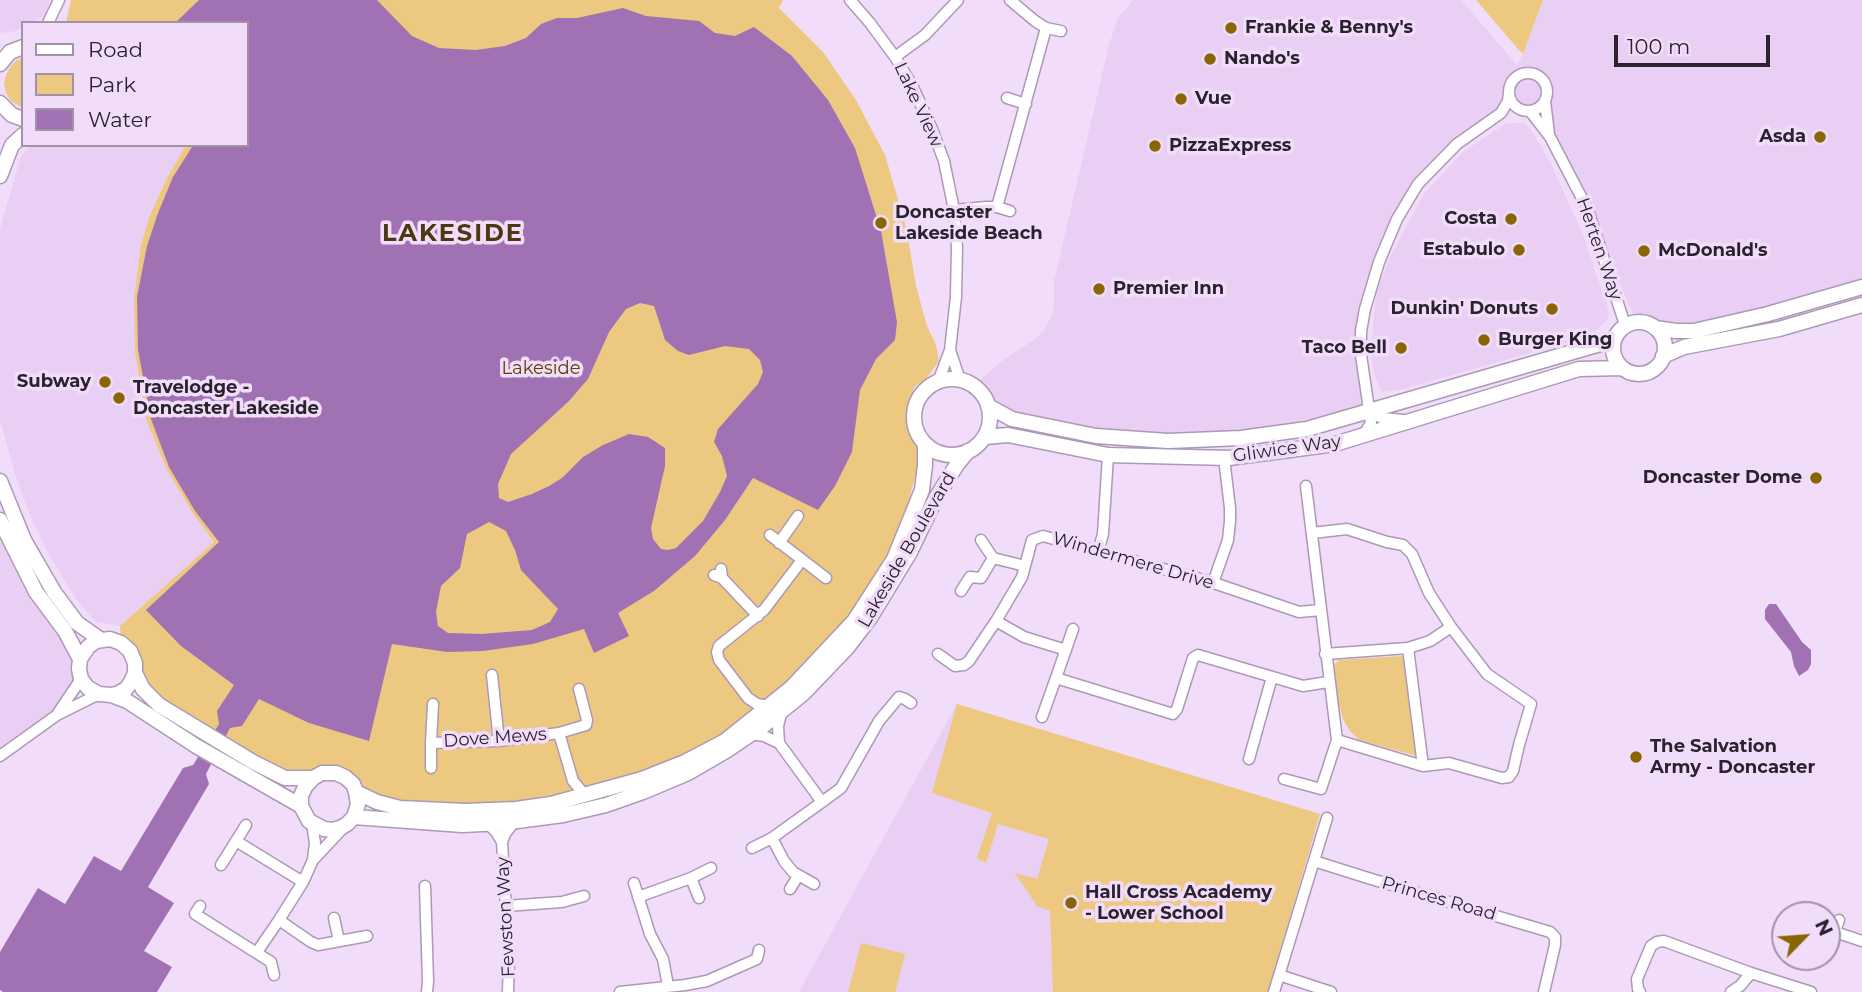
<!DOCTYPE html>
<style>
body{margin:0}
#map{position:relative;width:1862px;height:992px;overflow:hidden;background:#f1dcfa;font-family:Montserrat,sans-serif}
canvas{display:block}
.legend{position:absolute;left:21px;top:21px;width:228px;height:126px;box-sizing:border-box;background:#f1dcfa;border:2px solid #a192a8;margin:0;padding:9px 12px;list-style:none;font-size:21px;color:#2a222d}
.legend li{display:flex;align-items:center;gap:14px;height:35px}
.legend b{width:35px;border:2px solid #a192a8}
.north{position:absolute;left:1771px;top:901px;width:70px;height:70px;box-sizing:border-box;background:#f1dcfa;border:2px solid #a192a8;border-radius:50%;rotate:65deg;font-size:19px;font-weight:700;line-height:28px;text-align:center;color:#2a222d}
.north::after{content:'';display:block;margin:auto;width:24px;height:32px;background:#8a6504;clip-path:polygon(50% 0,100% 100%,50% 72%,0 100%)}
.scale{position:absolute;left:1614px;top:35px;width:156px;height:32px;box-sizing:border-box;border:4px solid #2a222d;border-top:0;padding-left:9px;font-size:21px;line-height:24px;white-space:nowrap;color:#2a222d;-webkit-text-stroke:5px #f1dcfa;paint-order:stroke}
</style>
<div id="map">
<canvas width="1862" height="992"></canvas>
<ul class="legend">
<li><b style="height:9px;background:#fff"></b>Road</li>
<li><b style="height:19px;background:#edc880"></b>Park</li>
<li><b style="height:19px;background:#a072b3"></b>Water</li>
</ul>
<div class="north">N</div>
<div class="scale">100 m</div>
</div>
<script>
const g = document.querySelector('canvas').getContext('2d');
g.lineJoin = 'round';
function fillPath(path, color) {
  g.fillStyle = color;
  g.fill(path, 'evenodd');
}
function toPath(rows) {
  const path = new Path2D();
  for (const r of rows) {
    if (r.length === 3) {
      path.moveTo(r[0] + r[2], r[1]);
      path.arc(r[0], r[1], r[2], 0, 2 * Math.PI);
      continue;
    }
    path.moveTo(r[0], r[1]);
    for (let i = 2; i < r.length; i += 2) path.lineTo(r[i], r[i + 1]);
  }
  return path;
}
function stroke(path, color, width, dash) {
  g.strokeStyle = color;
  g.lineWidth = width;
  g.lineCap = dash ? 'butt' : 'round';
  g.setLineDash(dash || []);
  g.stroke(path);
}
function drawText(font, color, halo, rows, align = 'center') {
  g.font = font + ' Montserrat,sans-serif';
  g.lineWidth = 7;
  g.setLineDash([]);
  g.textBaseline = 'middle';
  g.strokeStyle = halo;
  g.fillStyle = color;
  for (const [text, x, y, turn = 0] of rows) {
    g.save();
    g.translate(x, y);
    g.rotate((+turn || 0) * Math.PI / 180);
    g.textAlign = isNaN(turn) ? turn : align;
    if (halo) g.strokeText(text, 0, 0);
    g.fillText(text, 0, 0);
    g.restore();
  }
}
fillPath(toPath([
 [0,0,50,0,44,16,31,23,23,23,23,27,16,31,0,33],
 [1133,0,1461,0,1517,65,1523,54,1543,0,1862,0,1862,287,1748,319,1663,338,1637,322,1579,191,1530,111,1519,109,1511,100,1448,151,1397,219,1375,258,1359,332,1370,412,1241,438,1096,436,988,406,973,386,1002,361,1032,341,1043,332,1050,319,1054,309,1054,281,1057,269,1109,45,1118,18],
 [1507,123,1524,123,1531,130,1550,162,1584,237,1609,312,1608,319,1590,336,1399,390,1382,392,1375,377,1372,362,1373,325,1377,291,1390,257,1424,194,1463,152],
 [32,145,181,145,184,147,167,178,150,215,147,421,167,470,192,512,214,542,120,626,96,622,79,603,48,553,28,511,14,470,0,420,0,229,21,156],
 [0,520,65,631,81,679,57,715,0,756],
 [957,704,1320,814,1268,992,799,992]
]), '#e8cff3');
fillPath(toPath([
 [71,0,783,0,779,8,823,52,856,100,885,155,906,227,916,286,927,326,936,345,939,361,926,379,915,386,908,402,908,421,921,453,894,559,795,684,685,762,551,804,400,808,356,792,346,777,285,778,159,705,121,643,120,626,214,542,192,512,167,470,147,421,135,352,134,300,141,245,150,215,167,178,184,148,181,145,247,145,247,23,66,23],
 [1476,0,1543,0,1523,54,1518,49],
 [23,58,23,108,11,101,6,93,4,84,6,75,10,67,17,60],
 [1402,656,1405,661,1417,756,1359,740,1349,730,1343,719,1337,697,1334,665,1339,660],
 [957,704,1320,814,1268,992,1053,992,1050,911,1037,906,1015,873,1037,879,1049,839,998,824,986,863,977,858,992,813,932,793],
 [861,943,905,954,895,992,848,992]
]), '#edc880');
fillPath(toPath([
 [199,0,377,0,412,36,439,48,476,50,505,46,526,38,541,24,557,18,577,18,623,8,646,16,699,21,715,33,735,36,754,27,792,56,828,100,855,148,881,231,897,322,895,340,876,359,860,390,852,452,835,486,818,510,753,478,725,520,695,556,654,591,618,613,629,636,594,653,584,629,533,644,483,651,447,652,392,644,369,741,309,723,259,699,242,726,230,728,206,774,209,784,148,887,174,903,144,951,172,967,157,992,3,992,0,990,0,952,38,888,65,904,94,856,121,871,183,768,193,765,219,724,217,711,234,685,181,646,146,610,219,542,195,511,169,467,151,419,138,350,137,297,147,246,158,213,173,177,192,147,191,145,247,145,247,23,175,23],
 [640,303,654,306,665,340,678,351,689,355,725,346,749,349,760,360,763,372,758,384,718,429,714,442,722,456,727,476,720,492,703,521,676,548,668,550,661,549,653,539,651,528,665,466,665,448,648,437,629,434,603,445,583,457,562,478,549,486,532,494,508,502,499,498,498,484,511,454,568,402,588,379,609,332,626,309],
 [489,522,506,531,515,550,521,570,558,609,550,622,532,630,481,634,448,633,438,626,436,612,441,586,460,568,467,534],
 [1769,604,1776,604,1802,642,1811,650,1811,664,1808,670,1799,676,1794,666,1791,652,1765,619,1765,610]
]), '#a072b3');
const street = toPath([
 [850,0,870,23,895,57,912,85,932,129,944,161,954,210,957,247,956,297,950,350,938,382],
 [1010,0,1035,21,1046,28,1061,31],
 [48,23,59,0],
 [895,57,925,35,958,0],
 [1528,92,19],
 [1007,98,1026,104],
 [1545,101,1549,134],
 [1530,111,1550,137,1588,210,1625,325],
 [997,207,1046,28],
 [954,210,986,207,997,207,1010,211],
 [950,350,960,380],
 [1370,412,1382,418,1404,420],
 [1359,436,1366,431,1371,423,1361,355,1361,331,1365,309,1379,262,1397,219,1418,184,1457,144,1501,113,1508,101,1509,93],
 [1312,533,1347,529,1387,542,1403,545,1412,554,1429,593,1451,627,1487,674,1531,704,1519,745,1513,771,1509,777,1502,778,1449,763,1423,766,1337,740],
 [770,535,826,578],
 [981,540,993,558],
 [779,543,798,516],
 [1098,551,1103,534,1108,455],
 [714,575,722,578,721,569],
 [722,578,758,616],
 [1213,583,1228,540,1230,521,1230,508,1224,458],
 [961,591,970,577,981,578,993,558,1025,566],
 [996,621,1024,637,1066,650],
 [1073,629,1056,678,1173,714,1177,709,1193,658,1198,655,1303,686,1328,682],
 [1408,648,1423,766],
 [938,654,955,666,964,665,969,661,996,621,1022,577,1032,540,1043,536,1211,582,1299,612,1321,610],
 [1325,654,1408,648,1430,641,1451,627],
 [492,675,499,741],
 [433,704,431,743,499,741,559,733,586,725,587,720,579,689],
 [769,706,757,704,748,698,719,660,717,652,719,646,764,610,802,560],
 [58,713,81,679],
 [1042,717,1056,678],
 [559,733,573,781,585,795],
 [751,734,764,736,779,743,778,726,782,710],
 [0,756,57,715,99,694],
 [1249,759,1272,677],
 [431,768,431,743],
 [1284,779,1321,789,1337,740,1306,486],
 [822,802,841,788,879,721,899,697,905,699,911,703],
 [312,823,315,843,313,860,343,828],
 [488,824,496,832,502,842,505,834,514,822],
 [772,838,784,861,793,872,814,884],
 [236,841,303,882],
 [502,842,509,960,508,992],
 [752,848,772,838,822,802,779,743],
 [1314,861,1368,878,1550,932,1555,937,1555,945,1544,992],
 [221,865,246,825],
 [691,878,699,898],
 [634,883,650,934,663,959,668,986],
 [425,886,428,981,427,992],
 [790,889,798,876],
 [638,897,691,878,711,868],
 [200,906,195,914,271,962,274,975],
 [506,906,562,902,584,896],
 [334,918,339,941],
 [279,920,311,942,318,945,367,936],
 [1835,932,1862,941],
 [1829,949,1839,920],
 [257,952,279,920,303,882,313,860],
 [1279,975,1331,992],
 [620,992,685,985,707,981,757,959,759,950],
 [1274,992,1327,818],
 [1640,992,1638,989,1637,979,1651,946,1657,942,1664,941,1751,973,1811,992],
 [1731,992,1740,986,1751,973]
]);
const secondary = toPath([
 [0,64,10,52,23,47],
 [0,103,12,115,23,119],
 [0,176,12,145,23,135],
 [1639,348,26],
 [1655,328,1676,331,1694,331,1768,314,1862,287],
 [1663,356,1684,347,1779,329,1862,305],
 [952,417,38],
 [988,406,1012,419,1096,436,1168,441,1241,438,1307,429,1614,340],
 [985,437,1008,435,1108,455,1229,458,1335,444,1579,369,1622,368],
 [0,481,24,540,54,592,77,623,101,640],
 [0,520,36,592,65,631,80,659],
 [135,673,131,682,126,689,117,694,111,695,99,694,88,688,81,679,79,669,80,659,88,647,96,641,110,639,121,643,130,651,135,663,135,673,143,689,159,705,253,762,285,778,313,778],
 [111,695,127,701,196,746,301,806,309,821,324,829,332,830,340,828,347,824,354,817,358,804,356,792,353,784,345,777,336,773,322,773,313,778,305,787,301,796,301,806],
 [356,792,377,802,400,808,465,811,516,809,551,804,642,779,685,762,725,741,791,688,854,621,894,559,922,490,925,465,925,444],
 [354,817,462,825,502,823,563,815,606,805,643,792,688,773,726,751,763,726,804,693,847,648,870,618,910,552,936,498,956,466,968,451]
]);
stroke(street, '#ad99b5', 13);
stroke(secondary, '#ad99b5', 17);
stroke(street, '#fff', 10);
stroke(secondary, '#fff', 14);
for (const [x, y, r, color] of [
 [1231,28,7,"#8a6504"],
 [1210,59,7,"#8a6504"],
 [1181,99,7,"#8a6504"],
 [1820,137,7,"#8a6504"],
 [1155,146,7,"#8a6504"],
 [1511,219,7,"#8a6504"],
 [881,223,7,"#8a6504"],
 [1519,250,7,"#8a6504"],
 [1644,251,7,"#8a6504"],
 [1099,289,7,"#8a6504"],
 [1552,309,7,"#8a6504"],
 [1484,340,7,"#8a6504"],
 [1401,348,7,"#8a6504"],
 [105,382,7,"#8a6504"],
 [119,398,7,"#8a6504"],
 [1816,478,7,"#8a6504"],
 [1636,757,7,"#8a6504"],
 [1071,903,7,"#8a6504"]
]) {
  const dot = new Path2D();
  dot.arc(x, y, r, 0, 2 * Math.PI);
  g.fillStyle = color;
  g.fill(dot);
  stroke(dot, '#f1dcfa', 2.5);
}
drawText('bold 18px', '#2a222d', '#f1dcfa', [
 ["Frankie & Benny's",1245,28],
 ["Nando's",1224,59],
 ["Vue",1195,99],
 ["Asda",1806,137,"right"],
 ["PizzaExpress",1169,146],
 ["Doncaster",895,213],
 ["Lakeside Beach",895,234],
 ["Costa",1497,219,"right"],
 ["Estabulo",1505,250,"right"],
 ["McDonald's",1658,251],
 ["Premier Inn",1113,289],
 ["Dunkin' Donuts",1538,309,"right"],
 ["Burger King",1498,340],
 ["Taco Bell",1387,348,"right"],
 ["Subway",91,382,"right"],
 ["Travelodge -",133,388],
 ["Doncaster Lakeside",133,409],
 ["Doncaster Dome",1802,478,"right"],
 ["The Salvation",1650,747],
 ["Army - Doncaster",1650,768],
 ["Hall Cross Academy",1085,893],
 ["- Lower School",1085,914]
], 'left');
drawText('18px', '#2a222d', '#f1dcfa', [
 ["Lake View",918,105,65],
 ["Herten Way",1599,249,71],
 ["Gliwice Way",1287,449,-8],
 ["Lakeside Boulevard",907,550,-60],
 ["Windermere Drive",1133,561,16],
 ["Dove Mews",495,738,-4],
 ["Princes Road",1439,899,16],
 ["Fewston Way",506,917,-93]
]);
drawText('18px', '#5c4100', '#f1dcfa', [
 ["Lakeside",541,369]
]);
g.letterSpacing = '2px';
drawText('bold 24px', '#4b3912', '#f1dcfa', [
 ["LAKESIDE",453,234]
]);
g.letterSpacing = '0px';
</script>
